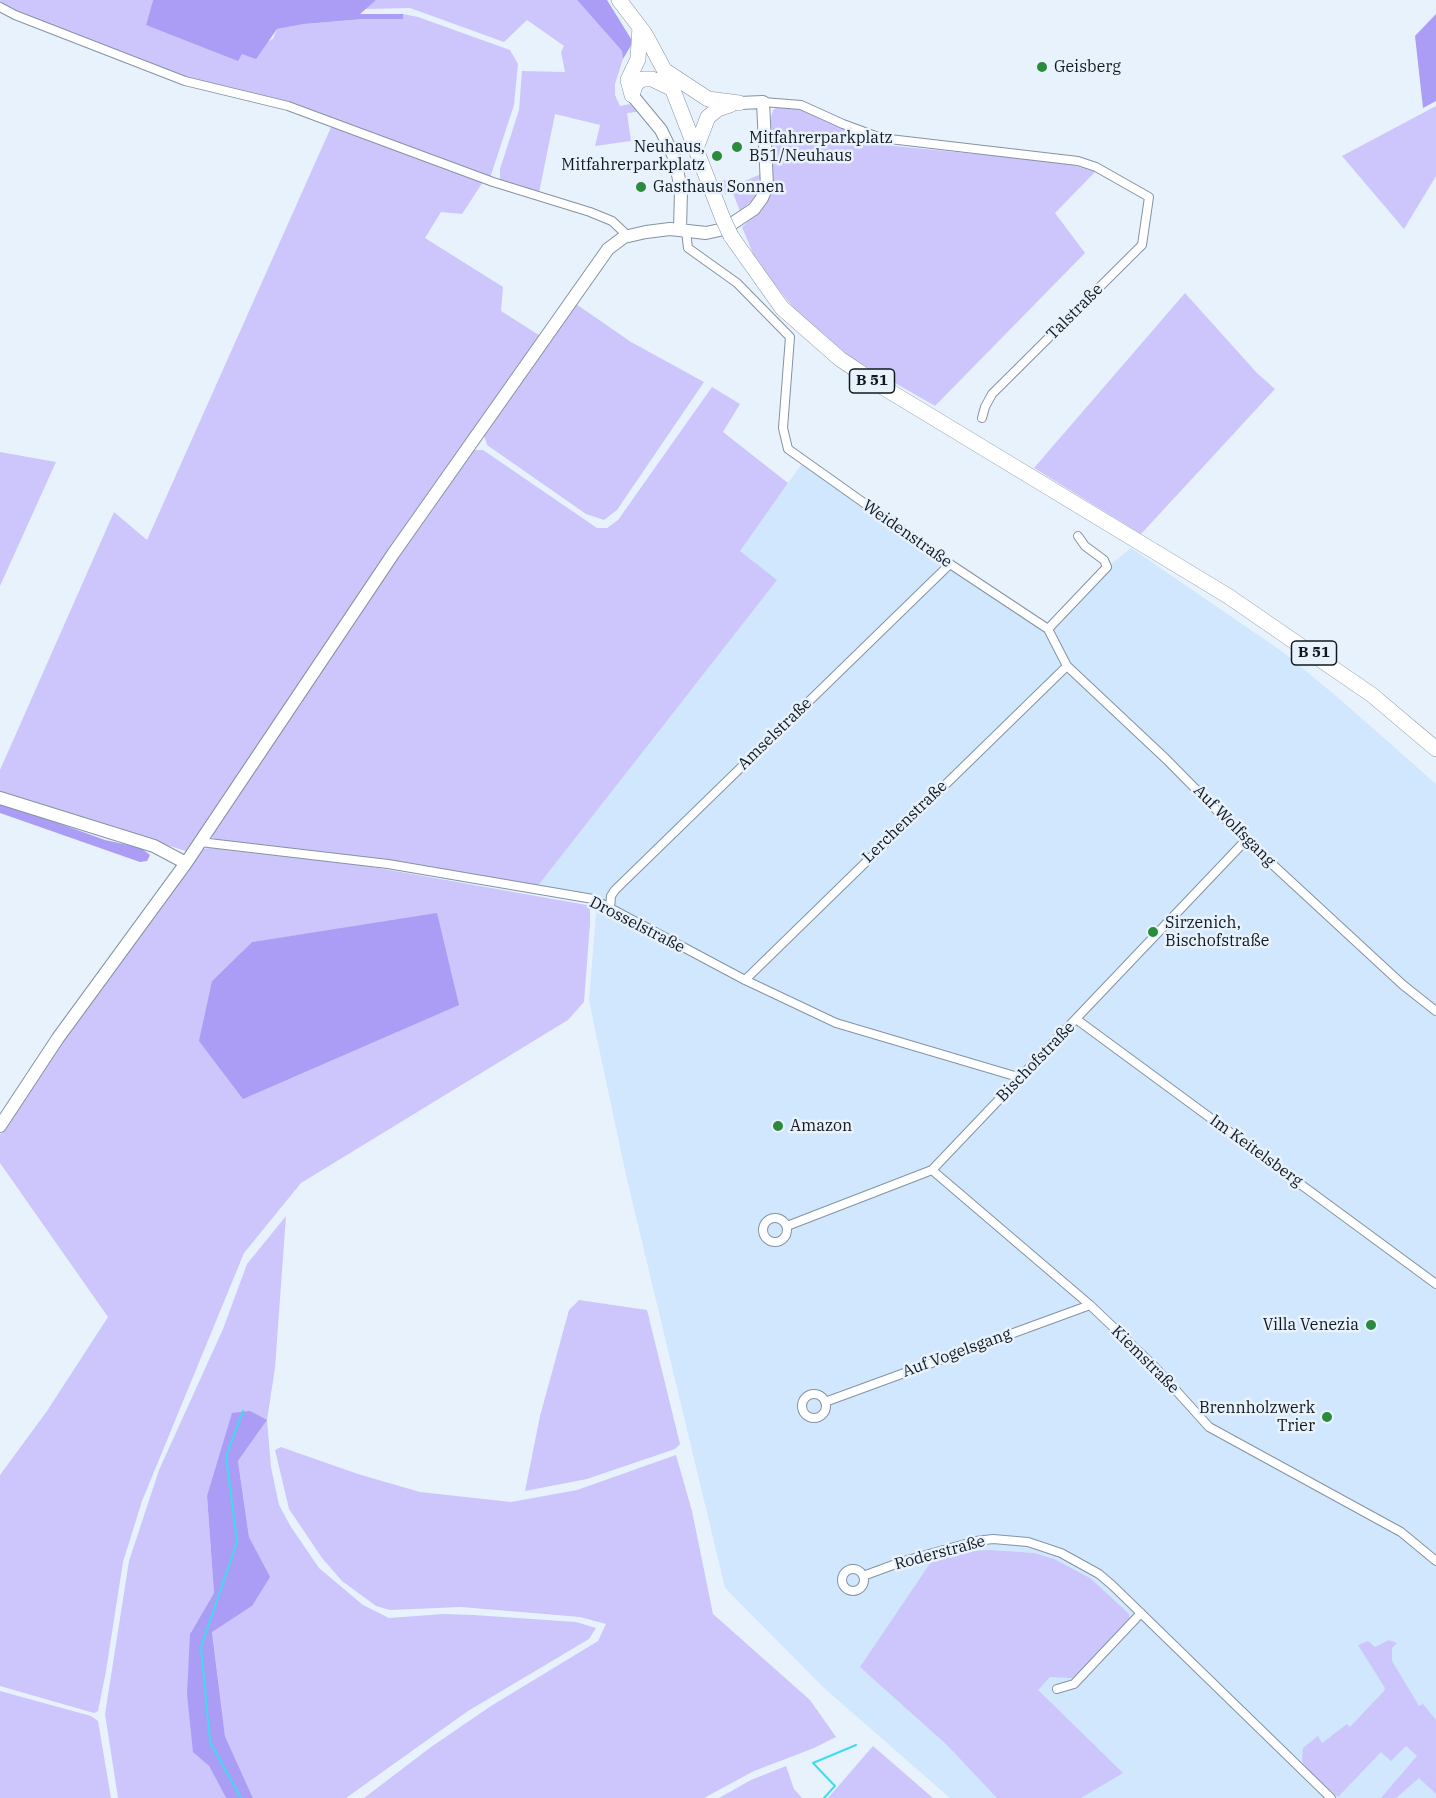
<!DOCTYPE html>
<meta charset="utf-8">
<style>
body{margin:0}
canvas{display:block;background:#e8f2fd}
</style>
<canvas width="1436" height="1798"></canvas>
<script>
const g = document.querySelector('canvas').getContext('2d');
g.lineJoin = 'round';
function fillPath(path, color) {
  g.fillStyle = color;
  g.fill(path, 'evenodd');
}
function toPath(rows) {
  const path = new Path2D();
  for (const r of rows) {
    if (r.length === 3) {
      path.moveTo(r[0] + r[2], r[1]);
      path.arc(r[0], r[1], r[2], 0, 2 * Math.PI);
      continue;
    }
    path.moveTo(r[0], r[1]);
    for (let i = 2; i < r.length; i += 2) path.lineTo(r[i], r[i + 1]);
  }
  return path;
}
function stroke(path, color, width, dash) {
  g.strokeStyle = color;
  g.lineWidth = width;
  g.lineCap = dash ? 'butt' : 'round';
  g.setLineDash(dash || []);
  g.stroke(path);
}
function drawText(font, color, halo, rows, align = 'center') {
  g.font = font + ' "IBM Plex Serif",serif';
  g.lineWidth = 5;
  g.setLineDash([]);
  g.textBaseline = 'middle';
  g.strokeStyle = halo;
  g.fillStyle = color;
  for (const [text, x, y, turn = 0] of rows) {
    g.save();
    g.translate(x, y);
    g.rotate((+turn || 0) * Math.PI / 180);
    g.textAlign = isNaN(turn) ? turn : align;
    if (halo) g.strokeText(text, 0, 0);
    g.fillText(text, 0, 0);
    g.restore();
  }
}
fillPath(toPath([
 [804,461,1048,628,1107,567,1131,548,1283,652,1342,701,1436,784,1436,1798,950,1798,823,1687,725,1588,626,1175,589,1001,596,912,594,900,537,887,776,580,739,551]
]), '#d1e7fe');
fillPath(toPath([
 [0,0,153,0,146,25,242,53,273,39,277,29,304,24,363,19,403,19,403,14,418,17,510,50,518,64,514,105,490,178,355,129,174,74,0,4],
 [376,0,577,0,622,51,623,59,615,84,615,95,620,106,630,104,637,112,627,113,631,141,595,146,600,125,555,114,539,193,500,181,500,169,519,110,522,71,565,72,561,52,564,46,527,20,504,42,410,8,364,9],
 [1436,106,1436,176,1404,229,1342,156],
 [778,107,802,110,855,134,895,146,1067,163,1095,172,1055,213,1085,253,935,406,850,357,795,310,756,261,742,227,761,209,771,190,771,117,773,110],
 [332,125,483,182,462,214,441,212,425,238,503,287,501,311,542,337,186,851,0,794,0,770,114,512,147,540],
 [761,174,761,185,757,196,740,211,732,191,725,195,722,180,740,183],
 [1185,293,1257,373,1275,389,1141,534,1034,468],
 [576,304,631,342,704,382,617,510,604,520,586,514,487,445,484,436],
 [712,387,740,404,723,432,788,483,740,551,777,580,537,887,431,867,326,852,220,842,213,838,211,835,360,610,474,450,483,450,597,528,607,528,618,520],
 [0,452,56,462,0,586],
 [211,848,367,866,587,905,590,908,590,924,584,1002,568,1020,301,1183,244,1253,142,1501,123,1562,106,1671,98,1711,94,1713,0,1686,0,1475,47,1411,108,1317,0,1163,0,1135,40,1072,200,849],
 [437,914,212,981,252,942],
 [286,1216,275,1368,267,1420,271,1467,279,1505,291,1527,319,1568,363,1605,389,1618,443,1614,474,1615,576,1622,596,1628,589,1639,468,1711,346,1798,253,1798,225,1736,212,1631,252,1606,256,1551,249,1537,238,1461,267,1420,207,1496,214,1593,190,1634,194,1752,209,1766,226,1798,118,1798,105,1714,129,1561,159,1470,223,1329,247,1264],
 [579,1300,647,1310,680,1444,675,1449,587,1479,525,1491,540,1416,569,1310],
 [281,1447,358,1474,420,1492,511,1502,577,1490,676,1455,692,1511,713,1614,810,1700,836,1737,814,1748,754,1771,704,1798,364,1798,431,1747,491,1706,598,1641,606,1624,580,1617,461,1607,390,1610,376,1606,342,1581,322,1558,289,1509,275,1450],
 [990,1550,1034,1553,1054,1559,1090,1578,1129,1614,1129,1620,1076,1675,1072,1678,1050,1677,1038,1690,1123,1773,1081,1798,997,1798,947,1745,860,1667,931,1562,972,1551],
 [1389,1640,1397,1643,1392,1648,1392,1661,1419,1706,1423,1704,1436,1720,1436,1794,1419,1778,1396,1798,1381,1798,1417,1756,1406,1746,1391,1761,1381,1752,1338,1797,1306,1768,1302,1761,1303,1748,1318,1736,1322,1743,1347,1724,1350,1727,1384,1691,1385,1688,1358,1645,1368,1641,1375,1647],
 [0,1691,91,1716,98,1721,111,1798,0,1798],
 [873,1746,933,1798,828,1798],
 [786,1766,794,1789,802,1798,719,1798,751,1780]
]), '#cdc6fc');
fillPath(toPath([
 [153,0,376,0,360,14,403,14,403,19,363,19,304,24,277,29,256,59,242,54,238,61,146,25],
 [577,0,607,0,633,42,623,59,622,51],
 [1436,14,1436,101,1423,108,1415,36],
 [0,802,105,840,141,848,150,855,147,861,140,862,0,813],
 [437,913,459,1005,243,1099,199,1041,212,981,252,942],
 [250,1411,267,1420,238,1461,249,1537,270,1577,252,1606,212,1632,225,1736,253,1798,226,1798,209,1766,193,1752,187,1694,190,1634,214,1593,207,1496,232,1413]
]), '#ab9cf5');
stroke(toPath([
 [241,1798,210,1742,201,1647,237,1542,226,1456,243,1411],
 [824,1798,835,1786,813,1763,856,1745]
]), '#3fdbef', 2);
const street = toPath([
 [0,7,15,15,185,81,288,106,493,182,590,212,612,221,628,236],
 [763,102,801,105,843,124,881,138,1078,161,1096,167,1149,197,1142,245,992,394,985,407,982,418],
 [686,231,688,248,737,283,790,337,783,428,788,449,950,564,1048,629,1107,567,1104,560,1085,546,1078,536],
 [1048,629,1067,666,1166,759,1246,840,1403,985,1436,1011],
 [200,842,388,864,593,899,745,980,836,1023,1018,1077],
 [610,908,611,896,615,890,950,564],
 [745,980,1067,666],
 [1076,1019,1436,1284],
 [932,1170,1090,1305,1153,1365,1209,1427,1401,1532,1436,1561],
 [775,1230,12],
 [787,1226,932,1170,1246,840],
 [814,1406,12],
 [825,1402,1090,1305],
 [853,1580,11],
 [863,1576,904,1561,976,1541,993,1539,1028,1542,1061,1553,1099,1574,1112,1585,1331,1798],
 [1057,1689,1074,1684,1141,1613]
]);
const secondary = toPath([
 [632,95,661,130,675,159,681,190,680,230],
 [0,798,154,846,186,863],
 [0,1126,58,1038,186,863,393,554,608,249,624,237,646,232,670,229,706,233,724,229,754,209,762,198,767,186,763,102,739,103]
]);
const highway = toPath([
 [619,0,645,34,667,75,723,219],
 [667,72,708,99,739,103],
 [632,95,628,80,638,59,640,27],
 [632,95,636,83,643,79,652,79,673,89],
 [696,148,708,117,718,109,730,105],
 [731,236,782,308,840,359,876,383,1228,596,1372,695,1436,749]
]);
stroke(street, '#8493a3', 10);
stroke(secondary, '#8493a3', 14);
stroke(highway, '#8493a3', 16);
stroke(street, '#fff', 8);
stroke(secondary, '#fff', 12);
stroke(highway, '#fff', 15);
const highwayBridge = toPath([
 [723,219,731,236]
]);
stroke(highwayBridge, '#8493a3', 16, []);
stroke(highwayBridge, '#fff', 15);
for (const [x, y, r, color] of [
 [1042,67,6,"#2c8a3c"],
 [737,147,6,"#2c8a3c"],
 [717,156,6,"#2c8a3c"],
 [641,187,6,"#2c8a3c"],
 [1153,932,6,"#2c8a3c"],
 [778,1126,6,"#2c8a3c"],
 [1371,1325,6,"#2c8a3c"],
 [1327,1417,6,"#2c8a3c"]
]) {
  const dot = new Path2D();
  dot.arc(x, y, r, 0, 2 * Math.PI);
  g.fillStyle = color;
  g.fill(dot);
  stroke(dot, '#e8f2fd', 2);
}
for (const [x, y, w] of [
 [872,381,45],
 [1314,653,45]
]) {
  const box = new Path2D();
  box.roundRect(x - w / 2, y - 12, w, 24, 4.5);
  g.fillStyle = '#e8f2fd';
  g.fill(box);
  stroke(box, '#12181d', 1.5);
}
drawText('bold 15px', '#12181d', null, [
 ["B 51",872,381],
 ["B 51",1314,653]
]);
drawText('16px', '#12181d', '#e8f2fd', [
 ["Geisberg",1054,67],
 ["Mitfahrerparkplatz",749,138],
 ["B51/Neuhaus",749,156],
 ["Neuhaus,",705,147,"right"],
 ["Mitfahrerparkplatz",705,165,"right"],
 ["Gasthaus Sonnen",653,187],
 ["Sirzenich,",1165,923],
 ["Bischofstraße",1165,941],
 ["Amazon",790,1126],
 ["Villa Venezia",1359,1325,"right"],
 ["Brennholzwerk",1315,1408,"right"],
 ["Trier",1315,1426,"right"]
], 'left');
drawText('16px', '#12181d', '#e8f2fd', [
 ["Talstraße",1075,312,-45],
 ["Weidenstraße",907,534,35],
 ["Amselstraße",775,734,-44],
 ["Lerchenstraße",905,822,-44],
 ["Auf Wolfsgang",1234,826,45],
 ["Drosselstraße",637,925,27],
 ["Bischofstraße",1036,1062,-46],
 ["Im Keitelsberg",1256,1151,36],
 ["Auf Vogelsgang",957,1353,-20],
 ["Kiemstraße",1145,1360,45],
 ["Roderstraße",940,1553,-15]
]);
</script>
